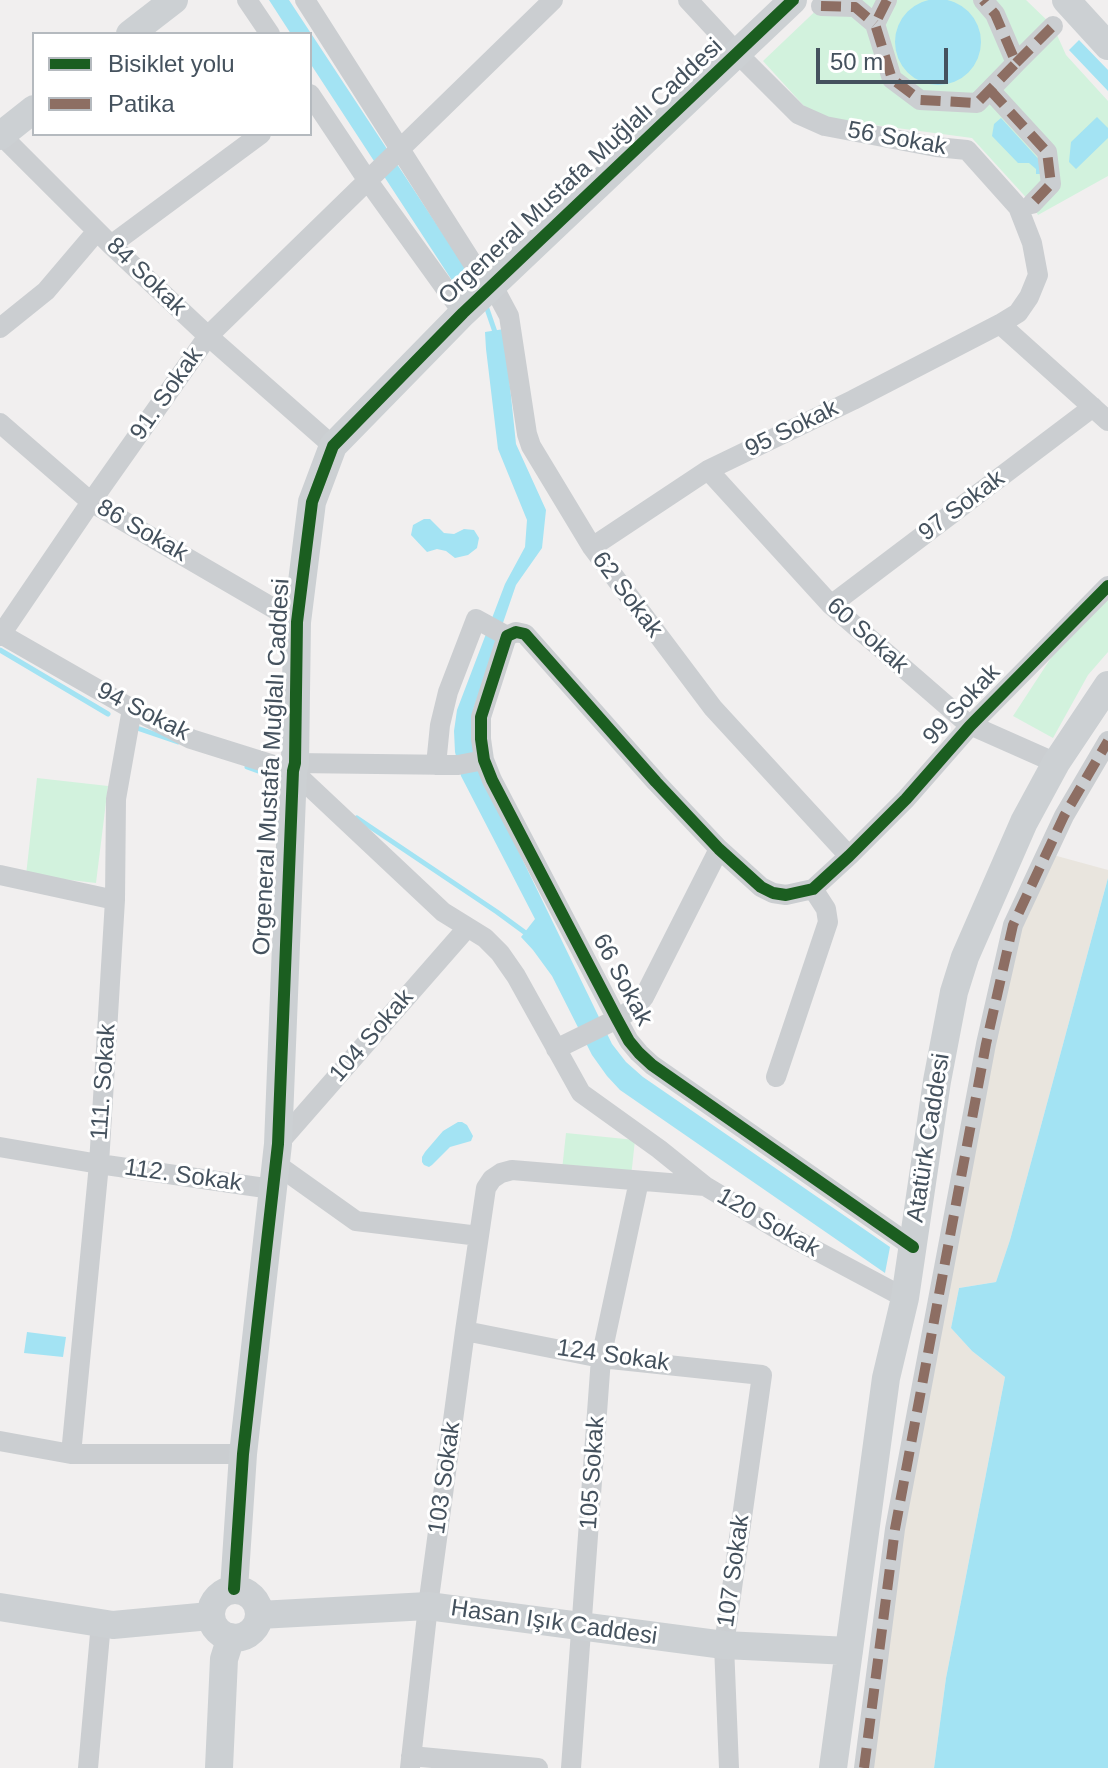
<!DOCTYPE html>
<meta charset="utf-8">
<style>
body{margin:0}
#map{position:relative;width:1108px;height:1768px;overflow:hidden;background:#f1efef;font-family:Helvetica,sans-serif}
canvas{display:block}
.legend{position:absolute;left:32px;top:32px;width:280px;height:104px;box-sizing:border-box;background:#fff;border:2px solid #b5babf;margin:0;padding:10px 14px;list-style:none;font-size:24px;color:#45525e}
.legend li{display:flex;align-items:center;gap:16px;height:40px}
.legend b{width:40px;border:2px solid #b5babf}
.scale{position:absolute;left:816px;top:48px;width:132px;height:36px;box-sizing:border-box;border:4px solid #45525e;border-top:0;padding-left:10px;font-size:24px;line-height:28px;white-space:nowrap;color:#45525e;-webkit-text-stroke:6px #fff;paint-order:stroke}
</style>
<div id="map">
<canvas width="1108" height="1768"></canvas>
<ul class="legend">
<li><b style="height:10px;background:#1b5e20"></b>Bisiklet yolu</li>
<li><b style="height:10px;background:#8d6e63"></b>Patika</li>
</ul>
<div class="scale">50 m</div>
</div>
<script>
const g = document.querySelector('canvas').getContext('2d');
g.lineJoin = 'round';
function fillPath(path, color) {
  g.fillStyle = color;
  g.fill(path, 'evenodd');
}
function toPath(rows) {
  const path = new Path2D();
  for (const r of rows) {
    if (r.length === 3) {
      path.moveTo(r[0] + r[2], r[1]);
      path.arc(r[0], r[1], r[2], 0, 2 * Math.PI);
      continue;
    }
    path.moveTo(r[0], r[1]);
    for (let i = 2; i < r.length; i += 2) path.lineTo(r[i], r[i + 1]);
  }
  return path;
}
function stroke(path, color, width, dash) {
  g.strokeStyle = color;
  g.lineWidth = width;
  g.lineCap = dash ? 'butt' : 'round';
  g.setLineDash(dash || []);
  g.stroke(path);
}
function drawText(font, color, halo, rows, align = 'center') {
  g.font = font + ' Helvetica,sans-serif';
  g.lineWidth = 6;
  g.setLineDash([]);
  g.textBaseline = 'middle';
  g.strokeStyle = halo;
  g.fillStyle = color;
  for (const [text, x, y, turn = 0] of rows) {
    g.save();
    g.translate(x, y);
    g.rotate((+turn || 0) * Math.PI / 180);
    g.textAlign = isNaN(turn) ? turn : align;
    if (halo) g.strokeText(text, 0, 0);
    g.fillText(text, 0, 0);
    g.restore();
  }
}
fillPath(toPath([
 [827,0,1026,0,1053,26,1066,55,1108,101,1108,176,1038,215,1032,204,972,138,814,117,763,61],
 [1108,593,1108,652,1088,675,1053,738,1013,716,1064,638],
 [37,778,108,786,96,883,26,875],
 [566,1133,635,1140,631,1177,562,1170]
]), '#d2f2dd');
fillPath(toPath([
 [1046,853,1108,870,1108,878,1010,1240,996,1282,959,1288,951,1328,972,1351,1005,1377,946,1678,934,1768,864,1768,895,1529,1013,925]
]), '#e9e5de');
fillPath(toPath([
 [938,42,43],
 [269,0,289,0,468,272,455,285,310,63,310,34,291,34],
 [1079,40,1108,70,1108,91,1069,50],
 [1097,117,1108,128,1108,138,1076,169,1069,162,1071,142],
 [1001,118,1043,164,1042,174,1036,174,1036,169,1029,163,1018,163,992,136,994,124],
 [504,329,516,444,546,510,542,548,516,585,473,710,479,770,612,1044,626,1062,643,1077,890,1247,885,1273,620,1090,607,1076,592,1055,552,976,533,950,521,937,535,919,461,776,455,752,454,731,457,710,505,584,525,547,527,520,498,449,486,349,485,332],
 [424,519,430,519,444,533,454,534,464,529,474,530,479,538,477,548,468,555,455,558,446,551,437,549,427,552,411,535,413,525],
 [1108,878,1108,1768,934,1768,946,1678,1005,1377,972,1351,951,1328,959,1288,996,1282,1010,1240],
 [458,1122,462,1122,467,1125,473,1136,471,1141,450,1147,432,1165,429,1167,424,1165,422,1162,422,1157,425,1152,443,1131],
 [27,1332,66,1337,63,1357,24,1353]
]), '#a3e3f3');
stroke(toPath([
 [461,271,474,289],
 [485,303,496,335],
 [0,650,108,714],
 [134,727,178,742],
 [247,767,283,780],
 [357,818,497,912,527,934]
]), '#a3e3f3', 5);
stroke(toPath([
 [247,0,270,34],
 [305,0,477,270,493,286,509,316,527,434,531,446,592,547,713,708,849,856],
 [887,0,875,24,892,79,920,100,977,103,1016,63,995,14,983,0],
 [821,6,855,7,875,24],
 [1016,63,1053,26],
 [990,90,1047,152,1051,184,1032,204],
 [310,94,368,181,463,313],
 [0,134,111,245,208,336,333,446],
 [111,245,261,134],
 [1000,324,1108,421],
 [0,328,46,291,97,231],
 [0,423,91,502,297,622],
 [708,470,831,605,968,724,1056,763],
 [592,547,708,470,853,400,1000,324,1018,313,1029,297,1038,275,1032,243,1018,207,967,150,936,147,825,126,798,114,738,54,688,0],
 [831,605,1093,407],
 [1,634,132,709,191,739,293,771,443,912,485,938,500,953,516,976,581,1093,659,1149,705,1186],
 [0,636,91,502,208,336,553,0],
 [295,763,458,765,484,760],
 [436,765,440,725,448,692,476,619,507,636],
 [0,875,115,900],
 [556,1049,617,1019,636,1007,644,997,719,849],
 [776,1077,828,922,826,909,813,889],
 [278,1144,467,928],
 [0,1147,99,1164,272,1189],
 [276,1164,356,1221,479,1236],
 [913,1247,652,1065,639,1053,629,1041,617,1019,492,780,484,760,481,739,481,717,507,636,516,632,525,634,656,782,719,849,761,887,773,893,786,895,813,889,849,856,906,799,970,726,1108,586],
 [465,1331,601,1358,762,1375,724,1645,729,1768],
 [0,1441,71,1454,243,1454],
 [71,1454,99,1164,115,900,116,799,132,709],
 [411,1756,538,1768],
 [88,1768,101,1623],
 [410,1768,428,1606,465,1331,486,1188,492,1179,501,1173,512,1170,705,1186,787,1235,905,1298],
 [571,1768,601,1358,639,1181],
 [864,1768,895,1529,986,1044,1013,925,1064,816,1108,741]
]), '#cbced1', 20);
stroke(toPath([
 [1066,0,1108,46],
 [130,34,174,0],
 [0,136,34,109],
 [234,1589,243,1454,278,1144,293,771,295,763,297,622,312,502,333,446,463,313,793,0],
 [235,1614,24],
 [0,1607,113,1625,210,1616],
 [259,1615,428,1606,724,1645,849,1651],
 [219,1768,224,1659,231,1637],
 [833,1768,886,1378,905,1298,937,1081,954,992,965,957,1024,822,1056,763,1108,685]
]), '#ccd0d3', 28);
stroke(toPath([
 [887,0,875,24,892,79,920,100,977,103,1016,63,995,14,983,0],
 [821,6,855,7,875,24],
 [1016,63,1053,26],
 [990,90,1047,152,1051,184,1032,204],
 [864,1768,895,1529,986,1044,1013,925,1064,816,1108,741]
]), '#8d6e63', 10, [20, 10]);
stroke(toPath([
 [913,1247,652,1065,639,1053,629,1041,617,1019,492,780,484,760,481,739,481,717,507,636,516,632,525,634,656,782,719,849,761,887,773,893,786,895,813,889,849,856,906,799,970,726,1108,586],
 [234,1589,243,1454,278,1144,293,771,295,763,297,622,312,502,333,446,463,313,793,0]
]), '#1b5e20', 12);
drawText('24px', '#45525e', '#fff', [
 ["56 Sokak",897,139,10],
 ["Orgeneral Mustafa Muğlalı Caddesi",581,172,-43],
 ["84 Sokak",146,277,44],
 ["91. Sokak",167,394,-55],
 ["95 Sokak",792,429,-26],
 ["97 Sokak",962,506,-37],
 ["86 Sokak",142,531,30],
 ["62 Sokak",627,595,53],
 ["60 Sokak",867,636,42],
 ["99 Sokak",962,705,-47],
 ["94 Sokak",143,712,27],
 ["Orgeneral Mustafa Muğlalı Caddesi",272,767,-87],
 ["66 Sokak",622,980,62],
 ["104 Sokak",372,1036,-49],
 ["111. Sokak",104,1082,-86],
 ["Atatürk Caddesi",929,1138,-81],
 ["112. Sokak",183,1176,8],
 ["120 Sokak",768,1223,30],
 ["124 Sokak",613,1356,8],
 ["105 Sokak",593,1473,-86],
 ["103 Sokak",445,1478,-82],
 ["107 Sokak",734,1571,-82],
 ["Hasan Işık Caddesi",554,1623,8]
]);
</script>
